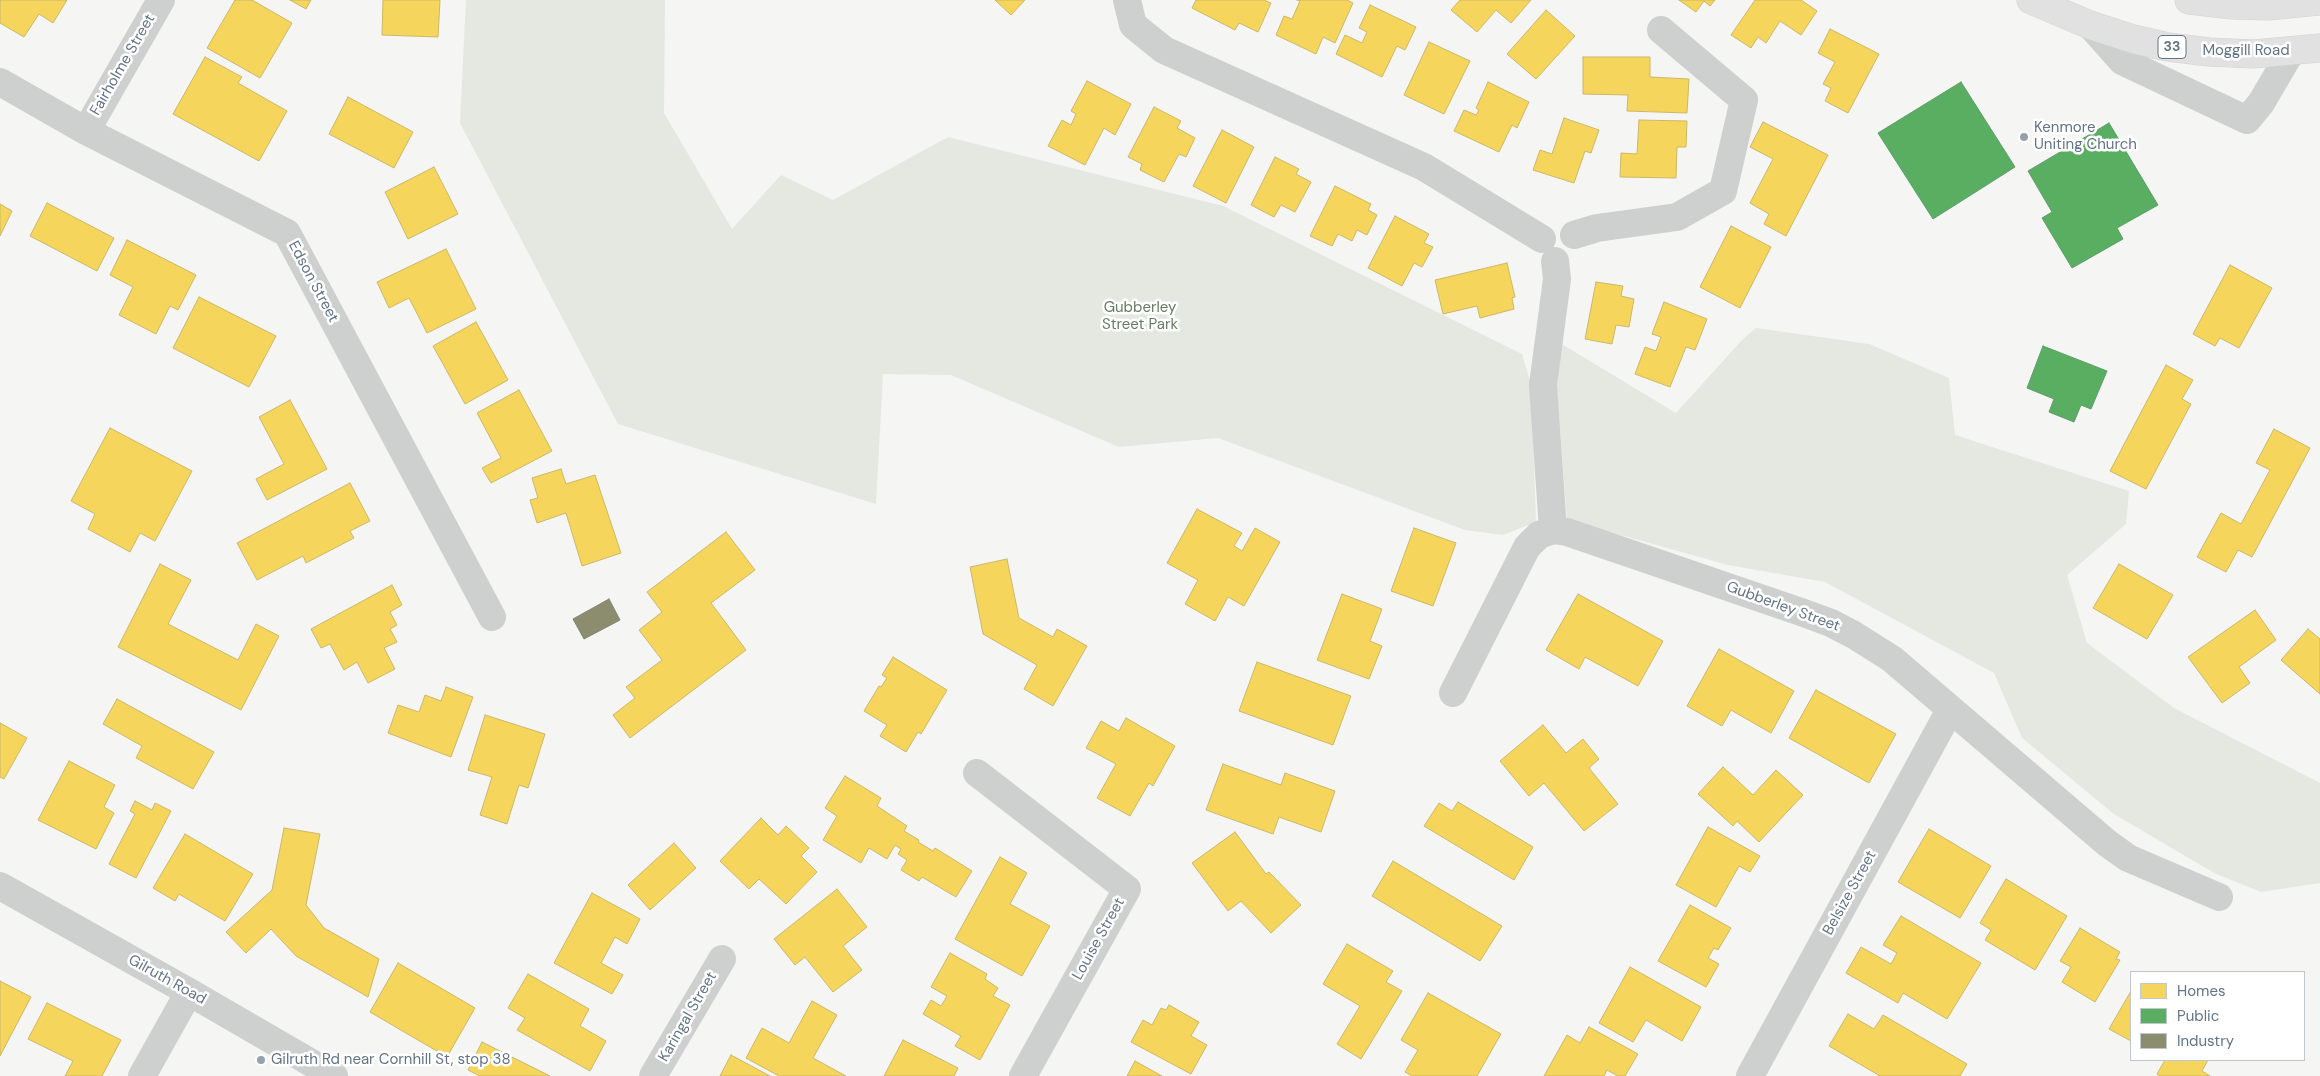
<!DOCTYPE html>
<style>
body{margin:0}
#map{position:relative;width:2320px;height:1076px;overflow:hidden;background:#f5f5f3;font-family:"DM Sans",sans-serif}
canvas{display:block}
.legend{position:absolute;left:2130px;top:971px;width:175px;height:90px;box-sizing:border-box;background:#fff;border:1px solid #c0c7cf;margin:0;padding:6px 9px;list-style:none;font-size:15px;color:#627486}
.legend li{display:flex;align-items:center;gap:10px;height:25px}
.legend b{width:25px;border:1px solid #c0c7cf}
</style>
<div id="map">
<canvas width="2320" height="1076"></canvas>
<ul class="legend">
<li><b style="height:14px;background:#f6d55c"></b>Homes</li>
<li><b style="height:14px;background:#5aae61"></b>Public</li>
<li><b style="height:14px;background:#8c8c6e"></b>Industry</li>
</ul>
</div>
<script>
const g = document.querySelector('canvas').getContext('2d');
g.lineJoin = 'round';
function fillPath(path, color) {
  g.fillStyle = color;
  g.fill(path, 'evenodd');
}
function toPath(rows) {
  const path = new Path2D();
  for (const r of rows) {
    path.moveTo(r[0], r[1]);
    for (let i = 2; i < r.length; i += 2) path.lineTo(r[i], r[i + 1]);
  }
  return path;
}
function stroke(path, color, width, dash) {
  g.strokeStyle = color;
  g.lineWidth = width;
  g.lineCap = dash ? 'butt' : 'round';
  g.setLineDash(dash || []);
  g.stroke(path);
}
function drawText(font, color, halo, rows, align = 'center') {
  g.font = font + ' "DM Sans",sans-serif';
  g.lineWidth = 5;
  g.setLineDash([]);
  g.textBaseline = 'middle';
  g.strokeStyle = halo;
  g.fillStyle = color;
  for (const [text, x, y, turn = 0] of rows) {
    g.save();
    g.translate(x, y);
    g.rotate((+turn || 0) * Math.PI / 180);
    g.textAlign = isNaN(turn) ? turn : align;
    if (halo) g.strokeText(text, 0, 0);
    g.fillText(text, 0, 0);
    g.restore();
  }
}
fillPath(toPath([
 [466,0,665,0,664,113,732,229,781,175,833,200,948,137,1223,206,1522,354,1531,384,1536,522,1503,535,1465,530,1218,438,1119,447,951,375,883,374,876,504,618,424,460,123],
 [1756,328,1869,344,1949,378,1955,435,2129,491,2126,524,2067,575,2087,643,2174,708,2320,783,2320,883,2261,892,2214,873,2114,814,2022,738,1994,673,1825,582,1728,565,1567,520,1557,389,1560,343,1676,413,1742,340]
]), '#e4e8e1');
const homes = toPath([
 [0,0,67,0,53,23,39,14,24,37,0,23,0,0],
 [235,0,252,0,292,23,260,78,207,48,235,0],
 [290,0,311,0,306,9,290,0],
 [383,0,440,0,438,37,382,35,383,0],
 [995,0,1025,0,1011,15,995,0],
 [1196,0,1264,0,1271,3,1258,32,1239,23,1235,30,1192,8,1196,0],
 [1297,0,1347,0,1353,3,1335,43,1323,37,1316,54,1276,35,1284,16,1292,19,1300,1,1297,0],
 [1460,0,1531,0,1511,23,1496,10,1477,32,1451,10,1460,0],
 [1679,0,1715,0,1710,6,1704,1,1696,12,1679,0],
 [1755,0,1801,0,1817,11,1801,35,1780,21,1766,43,1758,37,1751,48,1731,35,1755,0],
 [1370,5,1416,27,1405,50,1397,46,1382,77,1336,54,1345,35,1362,43,1367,32,1359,28,1370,5],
 [1546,10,1575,36,1536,79,1507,54,1546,10],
 [1830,29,1879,54,1848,113,1825,101,1831,88,1823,84,1835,62,1818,53,1830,29],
 [1429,42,1470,61,1444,114,1404,95,1429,42],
 [205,57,242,77,238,83,287,111,259,161,173,114,205,57],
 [1583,57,1650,57,1650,77,1689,79,1687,113,1627,111,1628,95,1583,94,1583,57],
 [1087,81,1131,104,1115,135,1104,128,1085,165,1048,146,1062,120,1071,125,1076,114,1071,111,1087,81],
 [1488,82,1529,102,1517,128,1512,125,1499,152,1454,131,1464,110,1476,115,1479,110,1476,108,1488,82],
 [348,97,413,132,394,168,329,134,348,97],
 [1154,107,1181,121,1177,128,1195,138,1186,157,1179,154,1164,182,1140,170,1142,164,1128,157,1154,107],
 [1564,118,1599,130,1591,153,1585,151,1574,183,1533,170,1540,150,1552,154,1564,118],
 [1639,120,1687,121,1686,147,1677,147,1676,178,1620,177,1621,153,1637,154,1639,120],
 [1763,122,1828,155,1786,236,1764,224,1769,214,1750,203,1773,159,1750,147,1763,122],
 [1222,130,1254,147,1226,203,1193,186,1222,130],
 [1275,157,1299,169,1296,174,1311,182,1295,212,1281,205,1274,217,1251,205,1275,157],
 [434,167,458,214,408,239,385,192,434,167],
 [1335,186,1371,204,1368,210,1377,215,1367,235,1357,230,1352,241,1338,234,1332,246,1310,236,1335,186],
 [47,203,114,238,97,271,30,236,47,203],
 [0,204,12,211,0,236,0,204],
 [1395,216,1429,234,1424,243,1433,247,1422,267,1414,263,1402,286,1368,268,1395,216],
 [1731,226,1771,247,1740,308,1700,287,1731,226],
 [127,240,196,275,178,310,170,306,156,334,119,315,133,287,110,275,127,240],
 [446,249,476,309,427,333,409,298,389,308,377,282,446,249],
 [1507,263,1515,297,1512,298,1514,309,1480,318,1477,306,1443,314,1435,280,1507,263],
 [2230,265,2272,288,2239,348,2220,338,2215,346,2193,334,2230,265],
 [1596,282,1623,286,1621,296,1634,299,1629,327,1616,325,1612,344,1585,339,1596,282],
 [199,297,276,336,249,387,173,348,199,297],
 [1664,302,1707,319,1695,350,1686,347,1670,387,1635,374,1645,347,1656,351,1661,337,1652,334,1664,302],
 [476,322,508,380,465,404,433,346,476,322],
 [2166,365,2193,380,2182,399,2191,404,2146,489,2110,471,2166,365],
 [519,390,552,451,491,483,482,468,501,458,477,413,519,390],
 [290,400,327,469,267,500,256,479,284,464,259,417,290,400],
 [110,428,192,471,155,541,140,533,130,552,88,529,95,514,71,501,110,428],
 [2274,429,2310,448,2252,557,2238,550,2226,572,2197,557,2221,513,2241,524,2270,470,2256,463,2274,429],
 [561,469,566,484,595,475,621,553,582,566,566,513,537,523,530,500,538,498,532,478,561,469],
 [350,483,370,521,350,531,354,538,306,563,303,556,257,580,237,543,350,483],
 [1197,509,1242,533,1234,546,1242,551,1255,528,1280,542,1244,606,1228,597,1215,621,1185,604,1198,580,1167,563,1197,509],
 [1414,528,1456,543,1433,606,1391,591,1414,528],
 [726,532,755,570,711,603,746,650,630,738,613,715,635,698,626,687,662,660,639,630,662,612,647,592,726,532],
 [1007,559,1019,618,1053,637,1057,629,1087,646,1053,706,1024,689,1037,665,983,634,970,567,1007,559],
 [160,564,191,580,168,624,238,660,256,624,279,636,241,710,118,647,160,564],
 [2119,564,2173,595,2147,639,2093,608,2119,564],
 [392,585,402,605,390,612,397,625,390,629,397,642,384,648,395,669,368,683,357,662,344,670,330,644,321,648,311,629,392,585],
 [1342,594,1382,609,1370,641,1382,646,1369,679,1317,660,1342,594],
 [1578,594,1663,641,1638,686,1585,657,1579,669,1546,650,1578,594],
 [2255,610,2276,640,2239,667,2250,683,2222,703,2188,657,2255,610],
 [2308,629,2320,639,2320,694,2281,660,2308,629],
 [1719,649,1794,691,1771,733,1731,710,1722,726,1687,706,1719,649],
 [893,657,947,690,921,734,918,732,906,752,880,736,887,725,864,711,879,686,881,687,887,678,882,675,893,657],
 [1257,662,1351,696,1333,745,1239,711,1257,662],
 [446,687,473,697,451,757,388,733,398,705,419,712,425,695,441,701,446,687],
 [1816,690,1896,734,1869,783,1789,738,1816,690],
 [117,699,214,752,193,789,136,758,142,746,103,724,117,699],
 [485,715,545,734,528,788,519,785,507,824,480,815,492,777,468,770,485,715],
 [1126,718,1175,746,1153,786,1149,783,1130,816,1097,798,1116,764,1086,748,1101,721,1119,731,1126,718],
 [0,723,27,738,4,779,0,777,0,723],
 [1543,725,1566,753,1583,739,1599,759,1589,768,1618,804,1584,831,1544,783,1529,796,1500,761,1543,725],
 [69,761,115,785,104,807,114,813,96,849,38,820,69,761],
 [1223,764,1281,785,1285,773,1335,791,1321,832,1279,817,1273,834,1206,810,1223,764],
 [1723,767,1753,795,1776,770,1803,795,1759,842,1737,821,1733,826,1698,794,1723,767],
 [845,776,881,798,877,806,907,826,904,831,919,840,918,842,933,851,935,848,972,871,956,897,922,877,919,881,901,870,907,860,898,854,901,849,895,845,887,859,869,848,861,863,823,840,837,816,825,808,845,776],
 [135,801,152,810,155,803,171,811,136,878,109,864,135,814,130,811,135,801],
 [1458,802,1533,847,1514,880,1424,826,1439,803,1452,811,1458,802],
 [761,818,778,835,786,826,809,848,801,856,817,872,786,904,759,879,749,889,720,861,761,818],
 [1708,827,1760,856,1750,872,1739,866,1716,907,1676,885,1708,827],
 [284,828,320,834,306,905,324,928,379,959,368,997,296,956,271,929,246,953,226,932,272,890,284,828],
 [1929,829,1991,866,1960,918,1898,882,1929,829],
 [1235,832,1266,874,1269,872,1301,905,1271,933,1241,901,1228,911,1192,863,1235,832],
 [185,834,253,874,225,921,179,894,175,901,153,888,185,834],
 [674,843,696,868,650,910,628,885,674,843],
 [1000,857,1027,873,1010,904,1050,926,1022,976,955,939,1000,857],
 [1393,861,1502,926,1480,961,1372,896,1393,861],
 [2006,879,2067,916,2035,970,1985,940,1991,930,1980,923,2006,879],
 [837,889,867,927,843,946,862,970,833,992,805,957,795,965,774,939,837,889],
 [592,893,640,919,627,944,615,937,601,963,623,975,612,994,554,963,592,893],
 [1690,905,1731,928,1718,950,1714,948,1708,958,1719,964,1706,987,1658,961,1690,905],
 [1901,916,1981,963,1947,1019,1903,993,1898,1003,1846,973,1861,947,1891,964,1897,953,1883,945,1901,916],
 [2080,928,2120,952,2116,959,2120,960,2095,1002,2062,982,2071,967,2060,961,2080,928],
 [1347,944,1393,971,1386,982,1402,991,1361,1059,1337,1044,1360,1006,1323,984,1347,944],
 [950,953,987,974,985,979,998,988,993,996,1010,1005,980,1060,955,1046,961,1036,923,1014,931,1000,941,1006,947,996,931,987,950,953],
 [398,963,475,1008,447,1057,370,1012,398,963],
 [1630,967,1701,1007,1682,1041,1646,1020,1633,1042,1599,1023,1630,967],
 [528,974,589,1009,580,1026,606,1041,590,1071,517,1030,525,1018,508,1008,528,974],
 [0,981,31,997,0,1056,0,981],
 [2131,991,2131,1041,2109,1029,2131,991],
 [1428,993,1501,1034,1477,1076,1412,1076,1405,1072,1418,1050,1401,1040,1428,993],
 [812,1001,837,1015,813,1058,846,1076,779,1076,746,1058,762,1028,789,1043,812,1001],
 [47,1003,121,1040,102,1076,65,1076,73,1061,28,1039,47,1003],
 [1169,1005,1199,1022,1191,1036,1207,1045,1191,1074,1131,1042,1143,1020,1152,1025,1161,1008,1166,1010,1169,1005],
 [1848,1014,1874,1029,1883,1015,1967,1064,1960,1076,1880,1076,1829,1046,1848,1014],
 [1589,1027,1638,1054,1625,1076,1618,1076,1607,1070,1604,1076,1544,1076,1567,1035,1580,1043,1589,1027],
 [903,1040,958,1068,954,1076,884,1076,903,1040],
 [482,1042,550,1076,480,1076,468,1070,482,1042],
 [731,1055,770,1076,720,1076,731,1055],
 [2165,1060,2208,1060,2202,1071,2210,1076,2160,1076,2157,1074,2165,1060],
 [1135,1061,1162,1076,1127,1076,1135,1061]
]);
fillPath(homes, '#f6d55c');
stroke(homes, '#cab869', 1);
const public = toPath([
 [1961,82,2015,167,1933,219,1878,133,1961,82],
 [2109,123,2158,205,2117,228,2123,239,2072,268,2042,218,2052,212,2028,171,2109,123],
 [2043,346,2107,371,2091,409,2081,405,2074,422,2049,412,2054,399,2027,388,2043,346]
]);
fillPath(public, '#5aae61');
stroke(public, '#5c9d6c', 1);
const industry = toPath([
 [609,599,620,620,584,639,573,619,609,599]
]);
fillPath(industry, '#8c8c6e');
stroke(industry, '#7f8575', 1);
const highway = toPath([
 [2031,0,2090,25,2133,39,2168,47,2209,52,2254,54,2320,48],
 [2189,0,2232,5,2268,6,2320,1]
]);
stroke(highway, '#d2d3d3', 29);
stroke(toPath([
 [1127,0,1133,25,1164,50,1424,167,1542,239],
 [2090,25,2122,61,2247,120,2261,103,2291,52],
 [0,82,86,131,287,233,492,617],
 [86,131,161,0],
 [1574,235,1597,228,1677,217,1723,191,1744,100,1661,30],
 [1553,530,1543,385,1557,279,1555,261],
 [1453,693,1527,547,1539,535,1553,530,1567,532,1801,612,1831,623,1854,635,1892,659,2107,843,2128,858,2219,897],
 [977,773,1127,889,1023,1076],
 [0,886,189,992,334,1076],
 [142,1076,189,992],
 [653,1076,722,959],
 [1750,1076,1950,710]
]), '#ced0d0', 28);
stroke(highway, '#e1e1e2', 28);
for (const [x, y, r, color] of [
 [2024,137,5,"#95a1ac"],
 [261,1060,5,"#95a1ac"]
]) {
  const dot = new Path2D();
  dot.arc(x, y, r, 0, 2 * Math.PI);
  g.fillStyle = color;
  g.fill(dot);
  stroke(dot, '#fff', 2);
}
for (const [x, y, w] of [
 [2172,47,28]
]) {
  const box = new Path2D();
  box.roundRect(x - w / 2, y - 11.5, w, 23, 4);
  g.fillStyle = '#fff';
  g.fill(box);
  stroke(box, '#627486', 1);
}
drawText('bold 14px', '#627486', null, [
 ["33",2172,47]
]);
drawText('15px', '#627486', '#fff', [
 ["Moggill Road",2246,51],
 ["Fairholme Street",123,65,-60],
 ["Edson Street",313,282,62],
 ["Gubberley Street",1783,607,20],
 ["Belsize Street",1850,893,-61],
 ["Louise Street",1099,939,-61],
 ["Gilruth Road",167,980,29],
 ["Karingal Street",688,1017,-60]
]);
drawText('15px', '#627486', '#fff', [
 ["Kenmore",2034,128],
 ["Uniting Church",2034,145],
 ["Gilruth Rd near Cornhill St, stop 38",271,1060]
], 'left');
drawText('15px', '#667c62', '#fff', [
 ["Gubberley",1140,308],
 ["Street Park",1140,325]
]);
</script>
